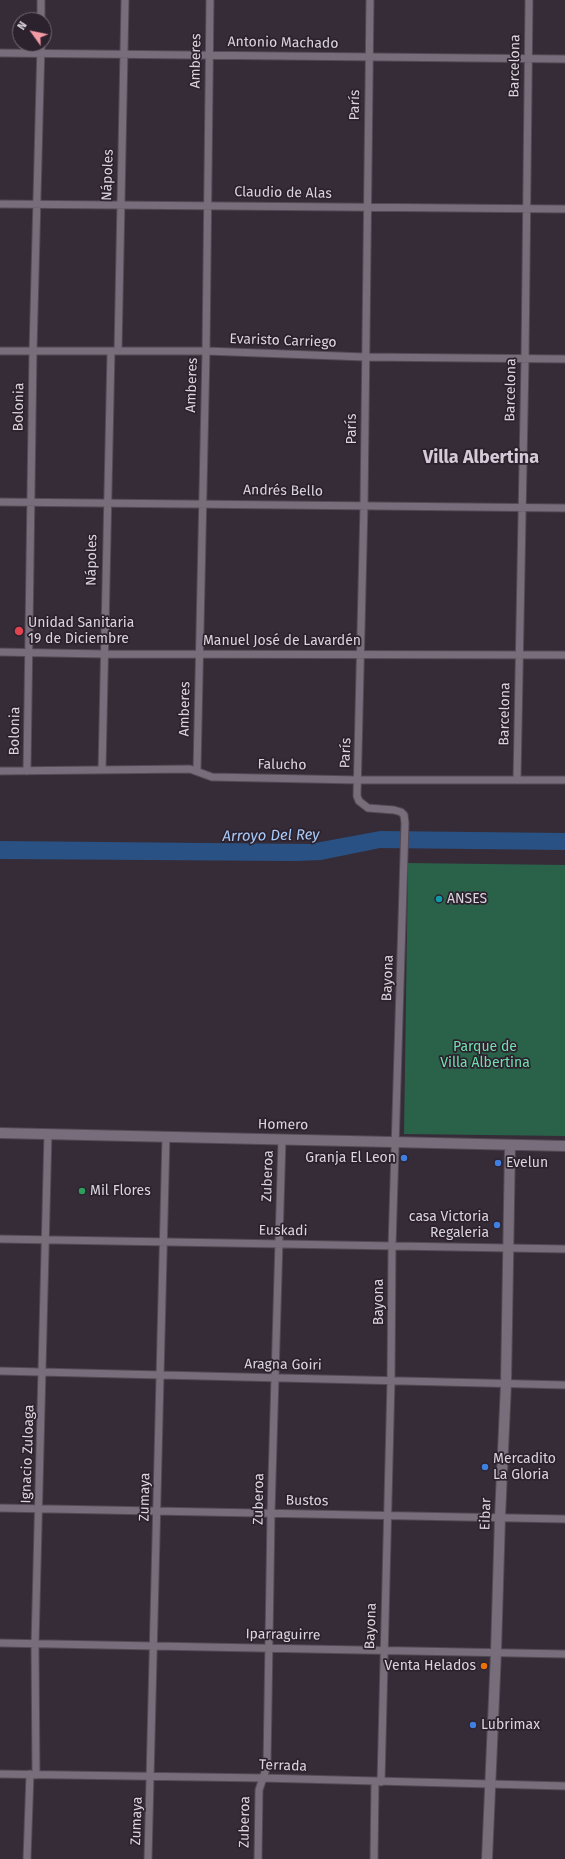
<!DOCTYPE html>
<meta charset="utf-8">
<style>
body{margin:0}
#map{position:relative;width:565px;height:1859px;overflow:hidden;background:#362c38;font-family:"Fira Sans",sans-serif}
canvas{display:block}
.north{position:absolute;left:12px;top:12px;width:40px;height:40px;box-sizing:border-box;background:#2c222e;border:1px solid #726974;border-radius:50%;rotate:303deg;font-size:11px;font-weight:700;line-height:16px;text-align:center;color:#dad4dc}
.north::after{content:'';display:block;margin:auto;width:14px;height:18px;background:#f49aa4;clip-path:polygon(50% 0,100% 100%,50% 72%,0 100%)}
</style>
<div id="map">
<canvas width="565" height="1859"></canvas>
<div class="north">N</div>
</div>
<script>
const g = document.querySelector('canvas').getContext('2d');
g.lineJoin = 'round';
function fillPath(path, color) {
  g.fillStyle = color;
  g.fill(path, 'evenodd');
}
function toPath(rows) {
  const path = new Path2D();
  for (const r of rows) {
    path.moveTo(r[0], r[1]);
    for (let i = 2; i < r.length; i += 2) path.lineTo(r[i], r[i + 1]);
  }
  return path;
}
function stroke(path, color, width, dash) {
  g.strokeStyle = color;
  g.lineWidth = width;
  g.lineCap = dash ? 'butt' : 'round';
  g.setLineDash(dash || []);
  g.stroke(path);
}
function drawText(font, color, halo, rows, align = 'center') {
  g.font = font + ' "Fira Sans",sans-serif';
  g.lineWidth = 3.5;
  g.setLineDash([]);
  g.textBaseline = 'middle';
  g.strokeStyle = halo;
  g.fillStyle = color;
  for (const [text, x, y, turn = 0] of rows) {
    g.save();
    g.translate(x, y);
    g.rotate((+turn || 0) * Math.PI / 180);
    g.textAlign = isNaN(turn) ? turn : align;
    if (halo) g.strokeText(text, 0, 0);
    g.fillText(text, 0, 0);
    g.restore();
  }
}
fillPath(toPath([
 [408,863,565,865,565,1136,404,1134]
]), '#2a6149');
fillPath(toPath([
 [380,831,565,833,565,850,380,848,321,860,296,861,0,859,0,841,310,844]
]), '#295183');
const street = toPath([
 [41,0,41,20],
 [370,0,364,505,357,796,359,801,368,808,394,810,401,812,404,815,405,823,392,1246,391,1380,381,1782],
 [0,53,565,59],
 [0,204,565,209],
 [0,351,206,351,365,357,565,359],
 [118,351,125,0],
 [0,502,565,508],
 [0,652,103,654,565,655],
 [102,770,111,351],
 [197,770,206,351,210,0],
 [0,771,190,769,212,777,358,780,565,780],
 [27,771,33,351,41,44],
 [517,780,525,359,529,0],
 [0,1239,565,1249],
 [0,1371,565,1385],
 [0,1508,565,1519],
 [0,1643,565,1654],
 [0,1774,263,1778,565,1786],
 [36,1775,35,1645,48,1133],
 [27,1859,30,1774],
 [148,1859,166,1136],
 [258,1859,259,1790,267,1766,271,1513,282,1139],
 [374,1859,375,1782]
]);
const secondary = toPath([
 [0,1133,565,1146],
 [487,1859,496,1652,500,1517,506,1384,510,1145]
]);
stroke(street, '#524a54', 9);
stroke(secondary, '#524a54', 12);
stroke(street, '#786d7b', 7);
stroke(secondary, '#786d7b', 10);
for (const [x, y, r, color] of [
 [19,631,5,"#e0444e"],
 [439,899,4,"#0f9aa8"],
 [404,1158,4,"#3f7fe0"],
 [498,1163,4,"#3f7fe0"],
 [82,1191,4,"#2e9e5b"],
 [497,1225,4,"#3f7fe0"],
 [485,1467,4,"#3f7fe0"],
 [484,1666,4,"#e8710a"],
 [473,1725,4,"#3f7fe0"]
]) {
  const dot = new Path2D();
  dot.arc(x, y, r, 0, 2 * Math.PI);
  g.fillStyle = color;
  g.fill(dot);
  stroke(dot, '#2c222e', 1.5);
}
drawText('14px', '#dad4dc', '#2c222e', [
 ["Antonio Machado",283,43,1],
 ["Amberes",196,61,-89],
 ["Barcelona",515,66,-89],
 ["París",355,105,-89],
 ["Nápoles",108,175,-88],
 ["Claudio de Alas",283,193,1],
 ["Evaristo Carriego",283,341,2],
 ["Amberes",192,385,-88],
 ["Barcelona",511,390,-89],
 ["Bolonia",19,407,-89],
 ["París",352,429,-90],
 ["Andrés Bello",283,491,1],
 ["Nápoles",92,560,-89],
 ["Manuel José de Lavardén",282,641],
 ["Amberes",185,709,-89],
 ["Barcelona",505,714,-89],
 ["Bolonia",15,731,-89],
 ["París",346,753,-88],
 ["Falucho",282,765,1],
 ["Bayona",388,978,-88],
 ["Homero",283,1125,1],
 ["Zuberoa",268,1176,-88],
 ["Euskadi",283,1231,1],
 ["Bayona",379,1302,-90],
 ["Aragna Goiri",283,1365,1],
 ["Ignacio Zuloaga",28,1454,-88],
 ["Zumaya",145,1497,-89],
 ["Zuberoa",259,1499,-89],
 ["Bustos",307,1501,1],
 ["Eibar",486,1514,-88],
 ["Bayona",371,1626,-88],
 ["Iparraguirre",283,1635,1],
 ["Terrada",283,1766,2],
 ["Zumaya",137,1821,-88],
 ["Zuberoa",245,1822,-89]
]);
drawText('14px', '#dad4dc', '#2c222e', [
 ["Unidad Sanitaria",28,623],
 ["19 de Diciembre",28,639],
 ["ANSES",447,899],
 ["Granja El Leon",396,1158,"right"],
 ["Evelun",506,1163],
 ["Mil Flores",90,1191],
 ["casa Victoria",489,1217,"right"],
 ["Regaleria",489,1233,"right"],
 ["Mercadito",493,1459],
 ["La Gloria",493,1475],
 ["Venta Helados",476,1666,"right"],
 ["Lubrimax",481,1725]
], 'left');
drawText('14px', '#70e0af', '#2c222e', [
 ["Parque de",485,1047],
 ["Villa Albertina",485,1063]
]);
drawText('italic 15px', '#a7caf8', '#2c222e', [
 ["Arroyo Del Rey",271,836,-1]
]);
drawText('bold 18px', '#d6c9d8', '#2c222e', [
 ["Villa Albertina",481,458]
]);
</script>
